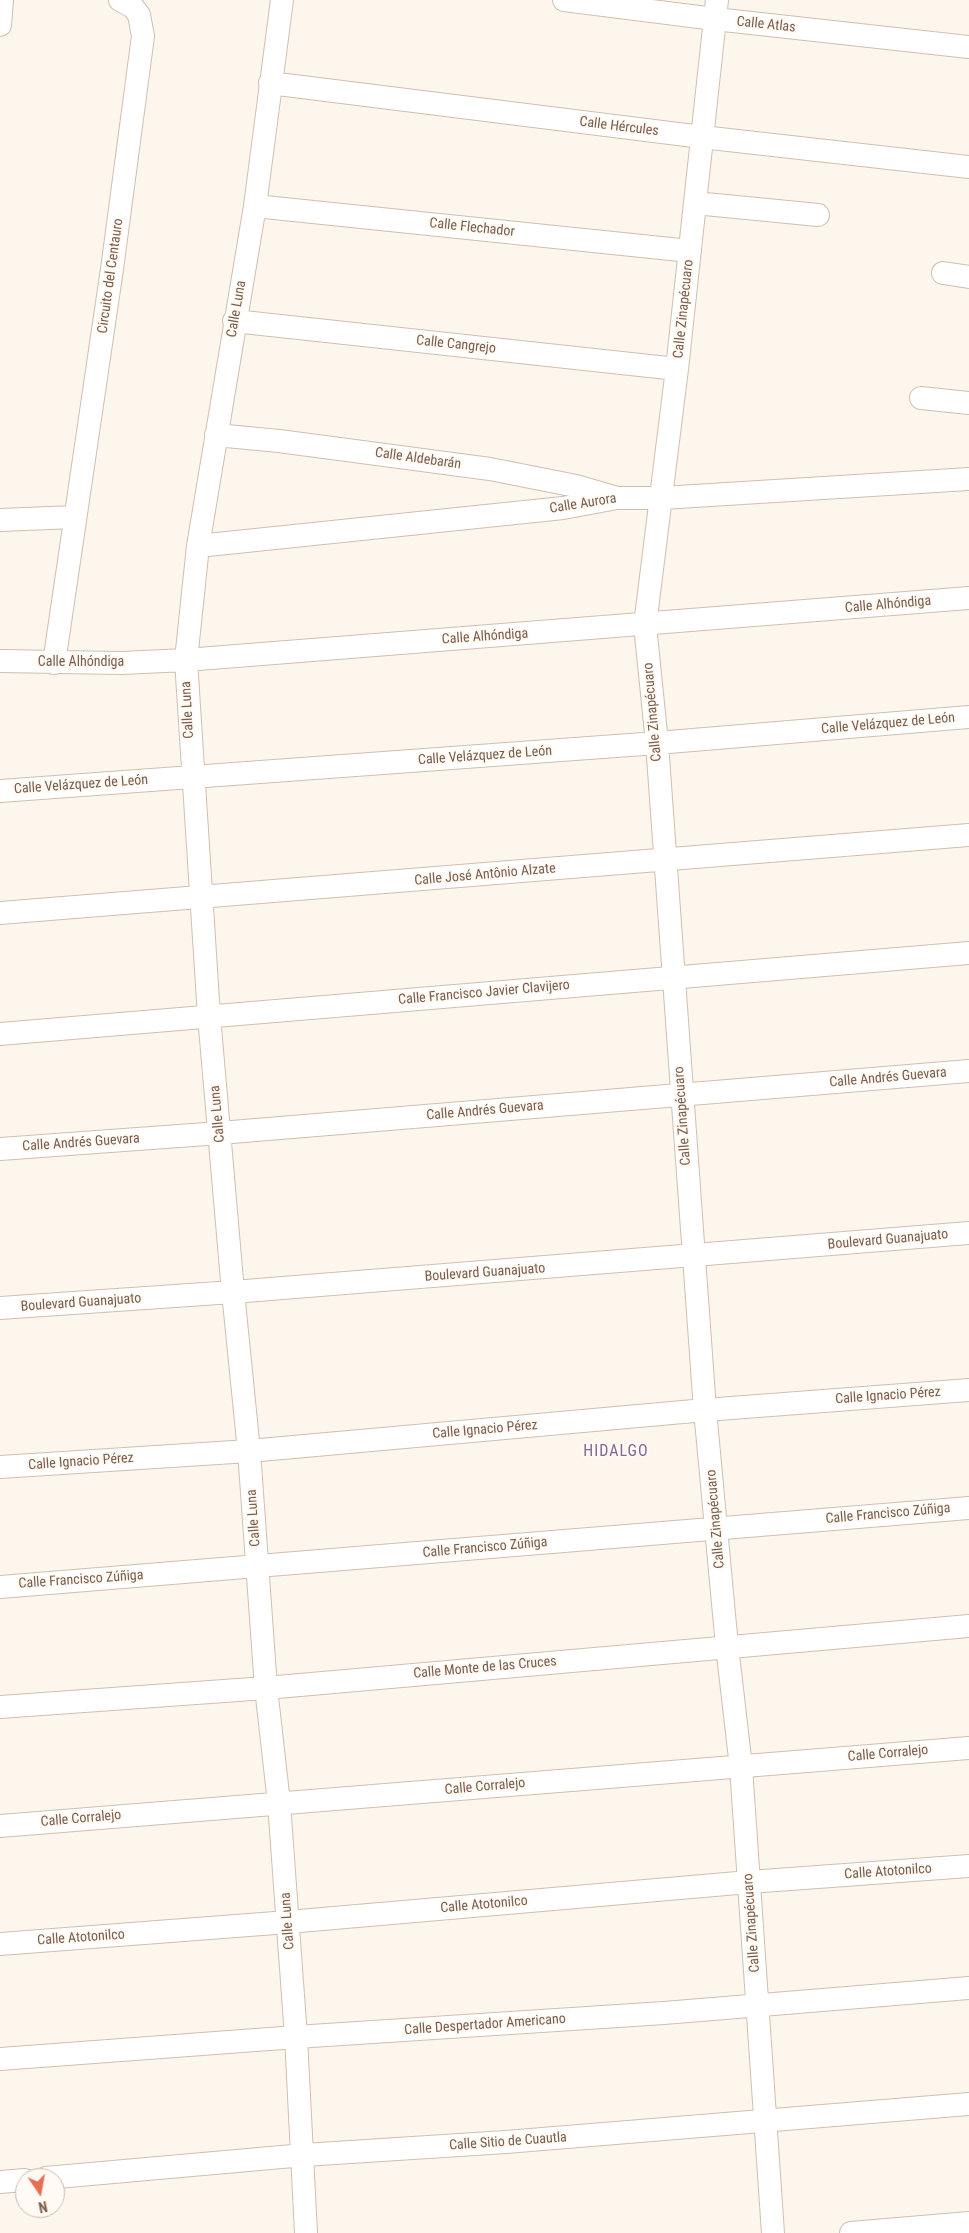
<!DOCTYPE html>
<meta charset="utf-8">
<style>
body{margin:0}
#map{position:relative;width:969px;height:2233px;overflow:hidden;background:#fdf6ec;font-family:"Roboto Condensed",sans-serif}
canvas{display:block}
.north{position:absolute;left:15px;top:2168px;width:50px;height:50px;box-sizing:border-box;background:#fffaf3;border:1px solid #cabbb1;border-radius:50%;rotate:168deg;font-size:14px;font-weight:700;line-height:20px;text-align:center;color:#7a5c4d}
.north::after{content:'';display:block;margin:auto;width:18px;height:22px;background:#e76f51;clip-path:polygon(50% 0,100% 100%,50% 72%,0 100%)}
</style>
<div id="map">
<canvas width="969" height="2233"></canvas>
<div class="north">N</div>
</div>
<script>
const g = document.querySelector('canvas').getContext('2d');
g.lineJoin = 'round';
function toPath(rows) {
  const path = new Path2D();
  for (const r of rows) {
    path.moveTo(r[0], r[1]);
    for (let i = 2; i < r.length; i += 2) path.lineTo(r[i], r[i + 1]);
  }
  return path;
}
function stroke(path, color, width, dash) {
  g.strokeStyle = color;
  g.lineWidth = width;
  g.lineCap = dash ? 'butt' : 'round';
  g.setLineDash(dash || []);
  g.stroke(path);
}
function drawText(font, color, halo, rows, align = 'center') {
  g.font = font + ' "Roboto Condensed",sans-serif';
  g.lineWidth = 4;
  g.setLineDash([]);
  g.textBaseline = 'middle';
  g.strokeStyle = halo;
  g.fillStyle = color;
  for (const [text, x, y, turn = 0] of rows) {
    g.save();
    g.translate(x, y);
    g.rotate((+turn || 0) * Math.PI / 180);
    g.textAlign = isNaN(turn) ? turn : align;
    if (halo) g.strokeText(text, 0, 0);
    g.fillText(text, 0, 0);
    g.restore();
  }
}
const minor = toPath([
 [282,0,255,206,198,546,186,660,209,1016,233,1292,249,1451,266,1688,279,1803,296,2037,306,2233],
 [564,0,715,19,969,47],
 [717,0,677,369,645,625,657,743,705,1410,727,1646,741,1767,773,2233],
 [0,25,2,0],
 [270,83,702,137,969,167],
 [695,203,818,215],
 [255,206,690,251],
 [943,273,969,277],
 [234,321,677,369],
 [921,398,969,403],
 [216,435,279,441,490,469,576,486,614,497],
 [0,520,74,517],
 [198,546,563,508,617,498,662,498,969,479],
 [0,661,122,663,186,660,969,598],
 [54,663,112,269,143,36,139,15,133,7,120,0],
 [0,791,657,743,969,717],
 [0,913,969,835],
 [0,1034,969,953],
 [0,1149,220,1133,969,1071],
 [0,1308,233,1292,969,1233],
 [0,1467,249,1451,705,1410,969,1390],
 [0,1587,969,1508],
 [0,1707,266,1688,969,1626],
 [0,1826,969,1748],
 [0,1944,288,1922,749,1882,969,1866],
 [0,2059,296,2037,664,2013,969,1988],
 [46,2178,304,2155,506,2142,969,2104],
 [0,2182,25,2180],
 [851,2233,969,2223]
]);
stroke(minor, '#d1beb0', 24);
stroke(minor, '#fff', 22);
drawText('14px', '#7a5c4d', '#fffaf3', [
 ["Calle Atlas",766,25,6],
 ["Calle Hércules",619,127,7],
 ["Calle Flechador",472,228,6],
 ["Circuito del Centauro",111,276,-82],
 ["Calle Luna",237,309,-80],
 ["Calle Zinapécuaro",684,309,-84],
 ["Calle Cangrejo",456,345,6],
 ["Calle Aldebarán",418,459,8],
 ["Calle Aurora",583,504,-9],
 ["Calle Alhóndiga",888,605,-5],
 ["Calle Alhóndiga",485,637,-4],
 ["Calle Alhóndiga",81,662],
 ["Calle Luna",188,710,-93],
 ["Calle Zinapécuaro",653,712,-95],
 ["Calle Velázquez de León",888,724,-5],
 ["Calle Velázquez de León",485,756,-4],
 ["Calle Velázquez de León",81,785,-4],
 ["Calle José Antônio Alzate",485,875,-5],
 ["Calle Francisco Javier Clavijero",484,993,-5],
 ["Calle Andrés Guevara",888,1078,-5],
 ["Calle Andrés Guevara",485,1111,-5],
 ["Calle Luna",218,1114,-95],
 ["Calle Zinapécuaro",683,1116,-94],
 ["Calle Andrés Guevara",81,1143,-4],
 ["Boulevard Guanajuato",888,1240,-5],
 ["Boulevard Guanajuato",485,1273,-4],
 ["Boulevard Guanajuato",81,1303,-4],
 ["Calle Ignacio Pérez",888,1396,-4],
 ["Calle Ignacio Pérez",485,1430,-5],
 ["Calle Ignacio Pérez",81,1462,-4],
 ["Calle Francisco Zúñiga",888,1514,-5],
 ["Calle Luna",254,1518,-94],
 ["Calle Zinapécuaro",716,1519,-95],
 ["Calle Francisco Zúñiga",485,1548,-5],
 ["Calle Francisco Zúñiga",81,1580,-4],
 ["Calle Monte de las Cruces",485,1668,-5],
 ["Calle Corralejo",888,1754,-5],
 ["Calle Corralejo",485,1787,-5],
 ["Calle Corralejo",81,1819,-5],
 ["Calle Atotonilco",888,1872,-4],
 ["Calle Atotonilco",484,1905,-5],
 ["Calle Luna",288,1921,-94],
 ["Calle Zinapécuaro",752,1923,-94],
 ["Calle Atotonilco",81,1938,-4],
 ["Calle Despertador Americano",485,2025,-4],
 ["Calle Sitio de Cuautla",508,2142,-4]
]);
g.letterSpacing = '1px';
drawText('16px', '#846695', '#fffaf3', [
 ["HIDALGO",616,1452]
]);
g.letterSpacing = '0px';
</script>
